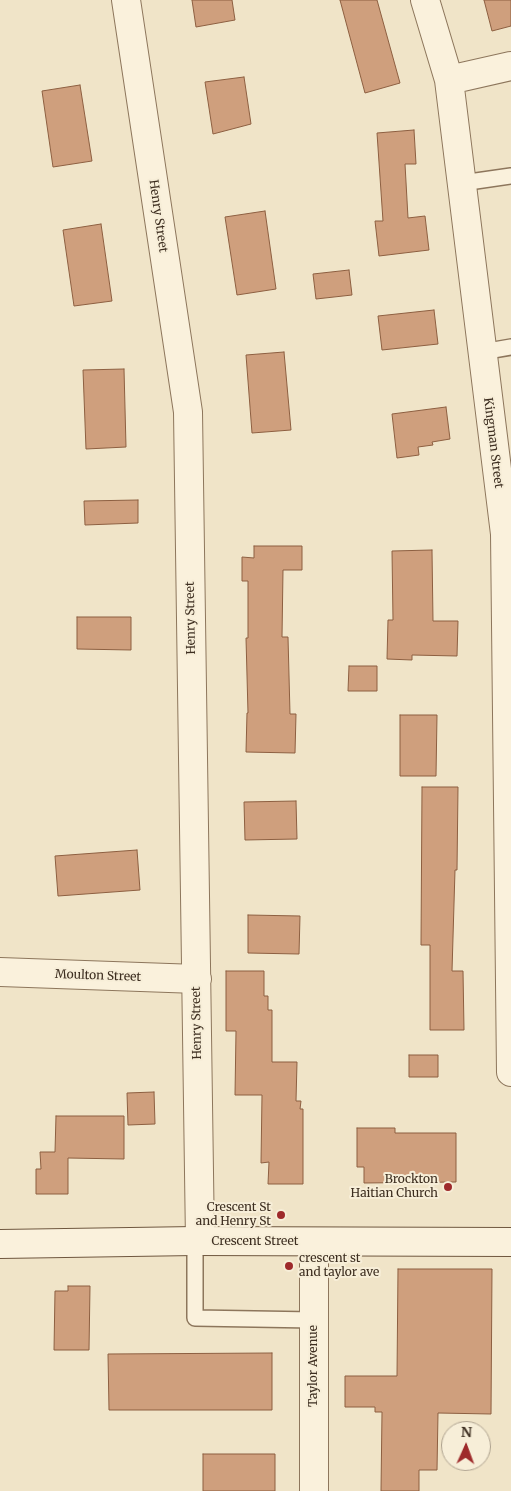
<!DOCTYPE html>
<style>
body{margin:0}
#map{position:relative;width:511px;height:1491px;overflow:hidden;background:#f0e4c8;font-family:Merriweather,serif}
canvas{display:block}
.north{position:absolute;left:441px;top:1421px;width:50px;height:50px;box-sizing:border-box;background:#f7eed8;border:1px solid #ada18e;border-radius:50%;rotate:2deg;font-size:14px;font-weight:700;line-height:20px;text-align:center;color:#3d2e20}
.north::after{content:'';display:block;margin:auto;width:18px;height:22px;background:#9e2a2b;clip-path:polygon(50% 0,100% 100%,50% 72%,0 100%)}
</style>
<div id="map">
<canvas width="511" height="1491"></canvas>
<div class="north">N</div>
</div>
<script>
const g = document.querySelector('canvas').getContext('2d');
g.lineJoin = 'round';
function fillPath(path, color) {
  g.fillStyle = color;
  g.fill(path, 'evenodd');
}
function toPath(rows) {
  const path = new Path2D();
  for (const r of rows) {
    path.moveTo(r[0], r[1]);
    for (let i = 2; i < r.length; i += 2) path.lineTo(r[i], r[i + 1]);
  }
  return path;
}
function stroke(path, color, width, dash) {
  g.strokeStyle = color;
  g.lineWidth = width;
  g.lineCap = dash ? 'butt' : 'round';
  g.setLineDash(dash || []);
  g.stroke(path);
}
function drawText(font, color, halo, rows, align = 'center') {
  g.font = font + ' Merriweather,serif';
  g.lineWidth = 4;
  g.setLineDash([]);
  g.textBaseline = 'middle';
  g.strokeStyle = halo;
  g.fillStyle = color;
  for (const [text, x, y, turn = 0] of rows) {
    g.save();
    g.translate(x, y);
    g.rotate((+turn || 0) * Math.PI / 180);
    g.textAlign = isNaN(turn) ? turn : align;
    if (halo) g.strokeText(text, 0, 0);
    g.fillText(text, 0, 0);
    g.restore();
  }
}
const building = toPath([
 [192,0,232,0,235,20,196,27,192,0],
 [340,0,377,0,400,83,365,93,340,0],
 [484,0,511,0,511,26,492,31,484,0],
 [244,77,251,124,213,134,205,82,244,77],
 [80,85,92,161,53,167,42,91,80,85],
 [414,130,416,164,405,164,408,218,425,216,429,250,379,256,375,221,383,221,377,133,414,130],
 [265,211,276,289,237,295,225,217,265,211],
 [101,224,112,301,74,306,63,230,101,224],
 [349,270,352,295,316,299,313,274,349,270],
 [434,310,438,344,382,350,378,316,434,310],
 [284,352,291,430,252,433,246,355,284,352],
 [124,369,126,447,86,449,83,370,124,369],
 [446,407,450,439,432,442,433,445,418,447,419,455,397,458,392,414,446,407],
 [138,500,138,523,85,525,84,501,138,500],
 [254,546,302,546,302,570,283,570,282,637,288,637,290,714,296,714,295,753,246,752,247,713,248,713,246,638,248,638,248,581,242,581,242,557,254,558,254,546],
 [432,550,433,621,458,621,457,656,412,655,412,660,387,659,388,620,393,620,392,551,432,550],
 [77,617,131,617,131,650,77,649,77,617],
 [349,666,377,666,377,691,348,691,349,666],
 [400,715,437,715,436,776,400,776,400,715],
 [422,787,458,787,457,870,455,870,452,971,463,971,464,1030,430,1030,430,945,421,945,422,787],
 [296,801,297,839,245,840,244,802,296,801],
 [137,850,140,890,58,896,55,856,137,850],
 [248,915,300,916,299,954,248,953,248,915],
 [226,971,264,971,264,996,268,996,268,1010,272,1010,272,1062,297,1062,296,1101,301,1101,300,1109,303,1109,303,1184,268,1184,269,1162,261,1163,262,1095,235,1095,236,1031,226,1031,226,971],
 [409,1055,438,1055,438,1077,409,1077,409,1055],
 [154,1092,155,1124,128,1125,127,1093,154,1092],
 [56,1116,124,1116,124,1159,68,1158,68,1194,36,1194,36,1169,41,1169,40,1152,55,1152,56,1116],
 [357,1128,395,1128,395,1133,456,1133,456,1182,364,1183,364,1167,357,1167,357,1128],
 [398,1269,492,1269,491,1414,438,1413,437,1470,419,1470,419,1491,381,1491,382,1412,375,1412,375,1407,345,1407,345,1376,397,1376,398,1269],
 [68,1286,90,1286,89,1350,54,1350,55,1291,68,1291,68,1286],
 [272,1353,272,1410,109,1410,108,1354,272,1353],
 [203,1454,275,1454,275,1491,203,1491,203,1454]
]);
fillPath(building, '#cf9f7d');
stroke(building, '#8d5f41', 1);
const service = toPath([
 [462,183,511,176],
 [482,352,511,347],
 [195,1241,195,1318,314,1320]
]);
const minor = toPath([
 [126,0,188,412,200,1241],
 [425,0,449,80,505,534,511,1072],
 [449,80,511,66],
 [0,972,197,979],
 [314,1491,314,1242]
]);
const secondary = toPath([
 [0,1244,195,1241,511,1242]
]);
stroke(service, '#8d765c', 18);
stroke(minor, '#8d765c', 30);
stroke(secondary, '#6f573f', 30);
stroke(service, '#faf1dc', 15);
stroke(minor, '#faf1dc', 28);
stroke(secondary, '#faf1dc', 28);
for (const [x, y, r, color] of [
 [448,1187,5,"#9e2a2b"],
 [281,1215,5,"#9e2a2b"],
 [289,1266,5,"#9e2a2b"]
]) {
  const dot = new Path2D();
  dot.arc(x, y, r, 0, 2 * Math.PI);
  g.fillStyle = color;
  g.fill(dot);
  stroke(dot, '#f7eed8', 2);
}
drawText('12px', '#3d2e20', '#f7eed8', [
 ["Henry Street",158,216,82],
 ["Kingman Street",493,443,83],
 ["Henry Street",191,618,-91],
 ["Moulton Street",98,976,2],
 ["Henry Street",197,1023,-91],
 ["Crescent Street",255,1242],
 ["Taylor Avenue",314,1366,-90]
]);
drawText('12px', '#3d2e20', '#f7eed8', [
 ["Brockton",438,1180],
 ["Haitian Church",438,1194],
 ["Crescent St",271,1208],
 ["and Henry St",271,1222],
 ["crescent st",299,1259,"left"],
 ["and taylor ave",299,1273,"left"]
], 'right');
</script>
